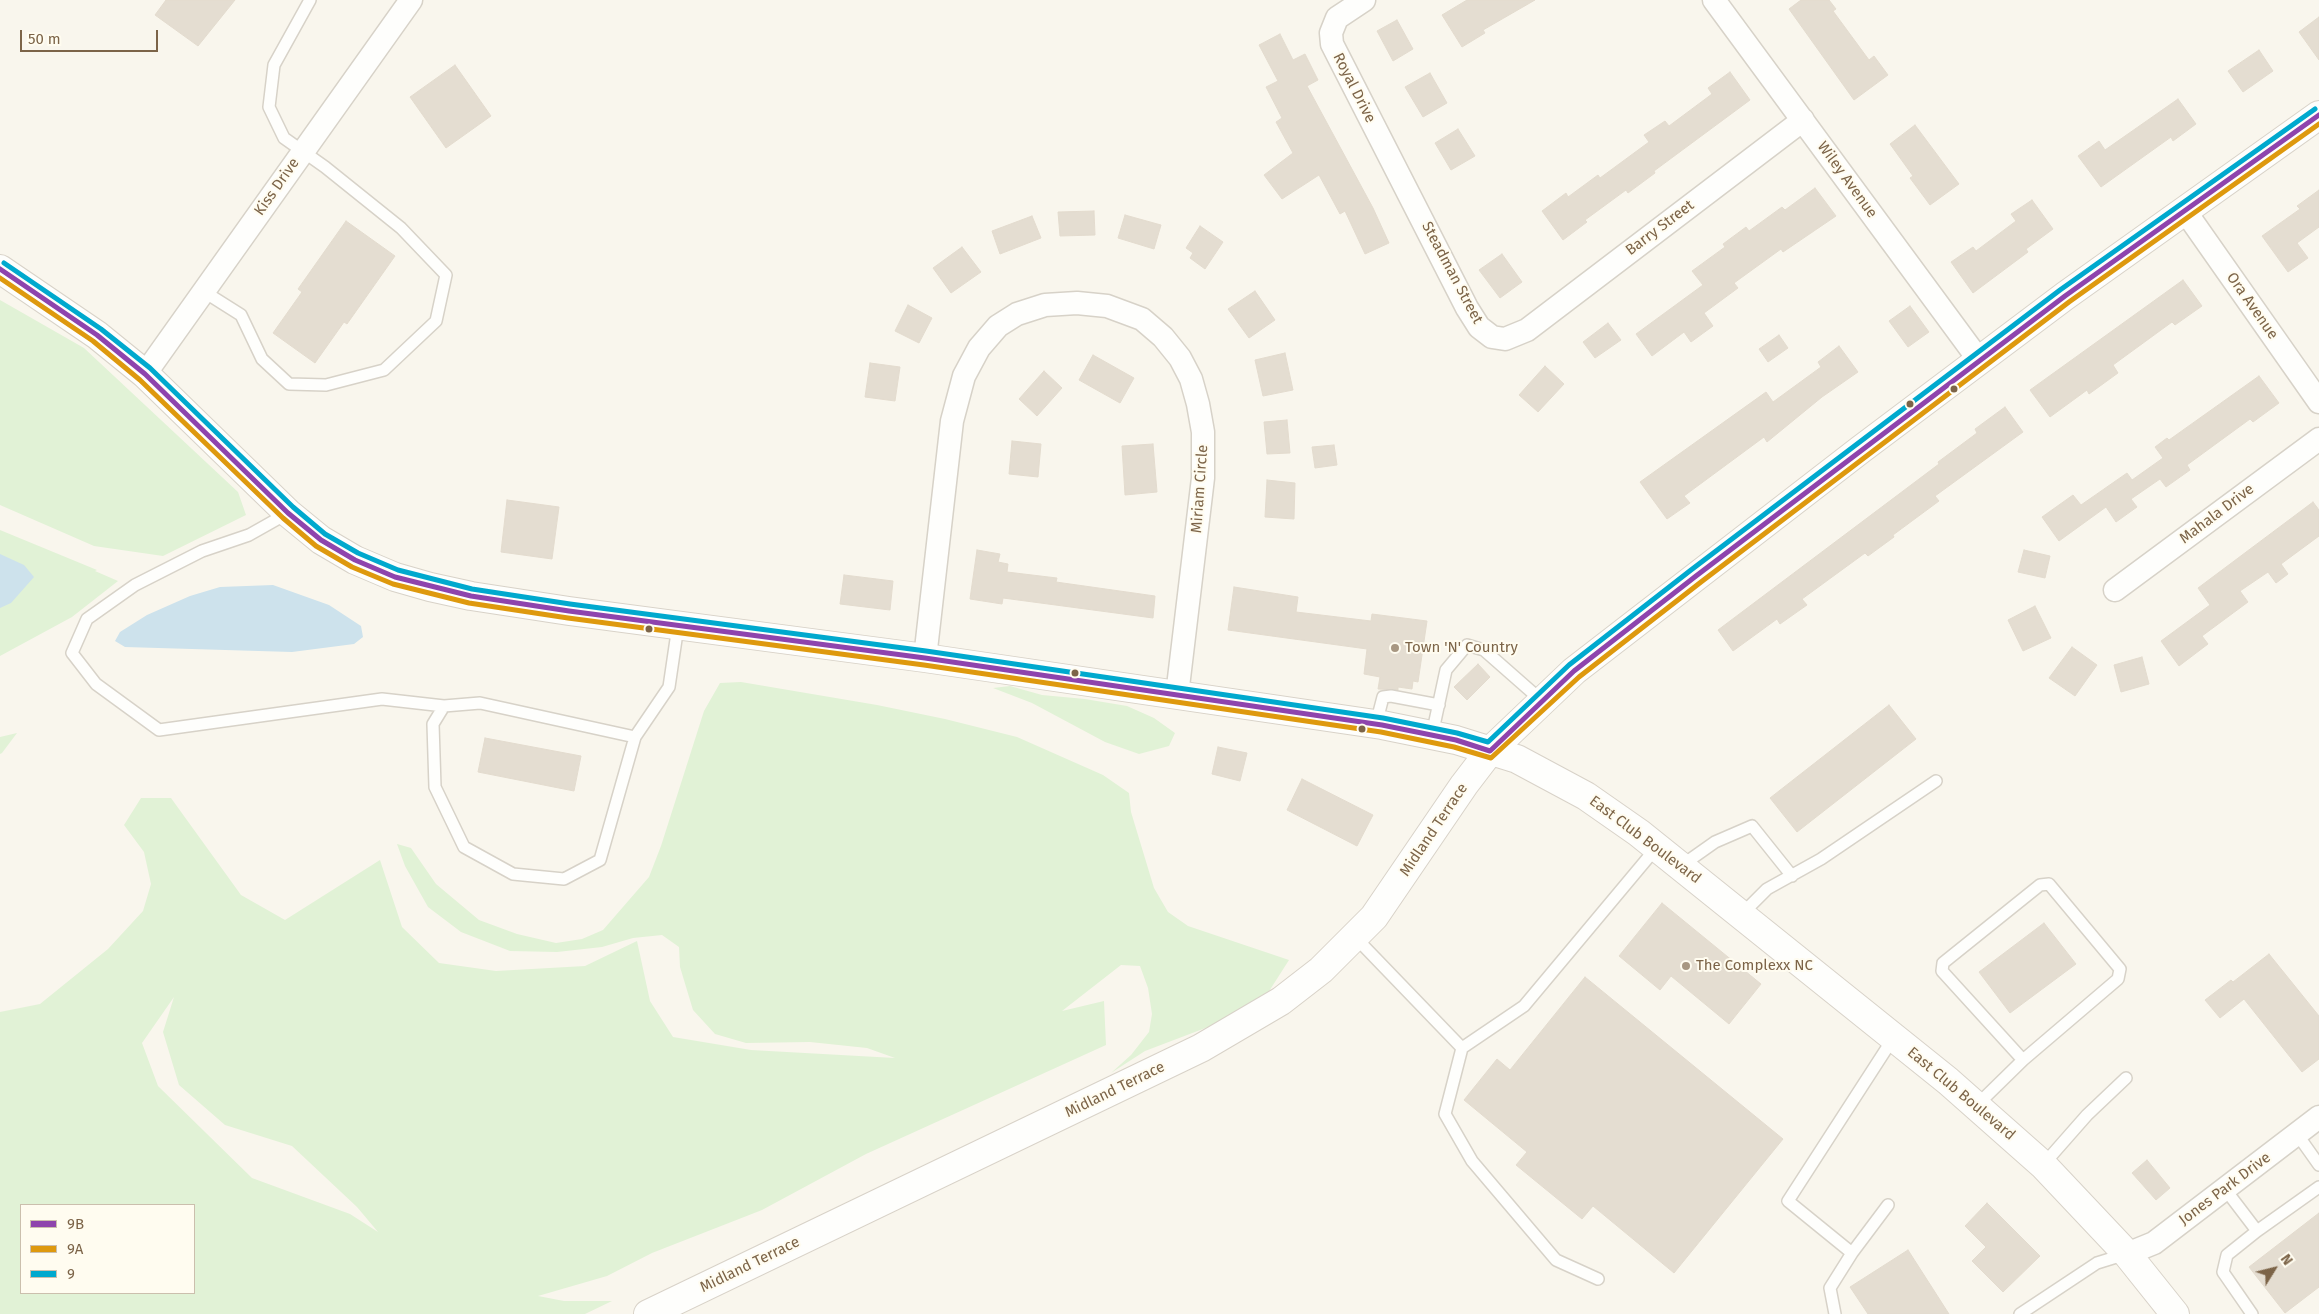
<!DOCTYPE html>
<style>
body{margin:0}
#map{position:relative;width:2319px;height:1314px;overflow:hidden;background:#f9f6ed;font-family:"Fira Sans",sans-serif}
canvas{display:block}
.legend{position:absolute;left:20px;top:1204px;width:175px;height:90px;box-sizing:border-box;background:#fffcf0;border:1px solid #cbbfad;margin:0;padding:6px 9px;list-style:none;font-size:15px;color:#7c6448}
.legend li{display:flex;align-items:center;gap:10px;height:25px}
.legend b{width:25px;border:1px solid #cbbfad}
.north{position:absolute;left:2249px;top:1244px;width:50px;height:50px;-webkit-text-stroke:4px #fffcf0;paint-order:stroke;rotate:54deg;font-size:14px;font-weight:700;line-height:20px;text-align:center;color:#7c6448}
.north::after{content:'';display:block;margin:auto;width:18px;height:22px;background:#7c6448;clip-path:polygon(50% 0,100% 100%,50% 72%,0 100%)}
.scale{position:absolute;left:20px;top:30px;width:138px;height:22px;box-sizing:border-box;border:2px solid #7c6448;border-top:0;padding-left:6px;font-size:15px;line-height:18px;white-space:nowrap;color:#7c6448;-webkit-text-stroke:4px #fffcf0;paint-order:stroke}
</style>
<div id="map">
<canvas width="2319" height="1314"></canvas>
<ul class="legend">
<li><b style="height:6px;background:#8e44ad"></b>9B</li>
<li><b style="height:6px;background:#de990e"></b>9A</li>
<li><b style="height:6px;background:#00a9ce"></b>9</li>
</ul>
<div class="north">N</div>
<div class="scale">50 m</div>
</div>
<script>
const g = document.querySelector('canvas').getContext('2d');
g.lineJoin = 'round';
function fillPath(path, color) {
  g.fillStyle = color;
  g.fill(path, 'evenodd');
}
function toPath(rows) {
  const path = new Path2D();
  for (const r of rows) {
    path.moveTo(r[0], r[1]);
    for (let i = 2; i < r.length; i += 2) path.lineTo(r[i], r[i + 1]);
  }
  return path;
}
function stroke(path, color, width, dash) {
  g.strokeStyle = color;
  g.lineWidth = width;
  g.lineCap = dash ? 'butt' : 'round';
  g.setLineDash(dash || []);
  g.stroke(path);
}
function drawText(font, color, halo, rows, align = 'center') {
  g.font = font + ' "Fira Sans",sans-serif';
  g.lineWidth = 4;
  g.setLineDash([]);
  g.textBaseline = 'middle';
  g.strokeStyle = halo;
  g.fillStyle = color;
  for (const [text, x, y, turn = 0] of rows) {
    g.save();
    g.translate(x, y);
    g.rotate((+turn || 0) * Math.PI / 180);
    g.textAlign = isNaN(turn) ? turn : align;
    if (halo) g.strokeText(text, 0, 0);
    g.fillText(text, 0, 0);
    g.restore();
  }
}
fillPath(toPath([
 [0,300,84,348,238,492,246,515,163,556,94,546,0,505],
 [0,530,97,570,95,571,118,581,72,617,0,656],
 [741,682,877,705,945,719,1017,737,1103,775,1129,793,1131,812,1154,888,1168,912,1188,926,1289,960,1266,996,1216,1024,1145,1051,1111,1073,1131,1055,1149,1032,1152,1014,1148,988,1140,966,1121,965,1062,1011,1104,1001,1106,1045,866,1154,762,1210,652,1253,607,1276,538,1296,564,1301,612,1301,585,1314,0,1314,0,1012,40,1004,108,949,143,911,151,884,144,852,124,825,141,798,171,798,241,895,285,920,380,860,402,927,439,963,496,971,585,966,637,941,650,1001,673,1037,751,1050,895,1058,867,1048,810,1042,746,1043,715,1034,693,1010,680,967,679,947,662,935,633,938,602,947,557,952,510,951,461,932,428,907,405,866,397,844,411,848,436,884,479,920,517,934,556,943,582,939,603,930,649,877,661,846,704,711,720,683],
 [174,997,163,1032,179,1085,225,1125,292,1146,357,1207,378,1232,350,1214,252,1178,158,1086,142,1043],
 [21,1205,194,1205,194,1293,21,1293],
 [1010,686,1042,695,1085,699,1127,706,1154,718,1175,733,1169,746,1139,754,1105,742,1032,703,993,688],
 [17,733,2,753,0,754,0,737]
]), '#e1f2d6');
fillPath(toPath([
 [0,554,24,565,34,577,11,603,0,608],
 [273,585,329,605,361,626,363,637,354,644,292,652,125,647,115,641,120,632,147,615,190,596,220,587]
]), '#cde2ec');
const building = toPath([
 [166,0,235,0,198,46,155,15,166,0],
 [1467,0,1535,0,1483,30,1485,33,1462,47,1442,15,1467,0],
 [1801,0,1829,0,1836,9,1833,11,1869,60,1874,56,1888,75,1854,100,1789,9,1801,0],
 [2319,17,2319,60,2299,32,2319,17],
 [1397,20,1413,49,1393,61,1377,31,1397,20],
 [1280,34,1293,60,1305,54,1318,80,1307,86,1373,208,1389,243,1365,254,1345,211,1340,214,1319,175,1282,199,1264,175,1293,153,1276,122,1282,118,1266,87,1278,81,1259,45,1280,34],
 [2259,50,2273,71,2243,92,2228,71,2259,50],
 [455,65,491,116,446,148,410,97,455,65],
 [1730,72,1750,100,1654,171,1655,173,1628,193,1626,190,1585,220,1587,222,1563,240,1542,211,1566,193,1568,197,1598,175,1600,178,1649,142,1644,135,1665,121,1669,126,1712,94,1708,88,1730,72],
 [1430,73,1447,103,1423,117,1405,87,1430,73],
 [2178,99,2196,124,2173,141,2171,137,2101,187,2078,156,2099,141,2105,150,2178,99],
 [1915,125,1959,184,1930,205,1910,178,1913,176,1890,144,1915,125],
 [1458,129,1475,156,1451,170,1435,143,1458,129],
 [1815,188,1836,216,1783,252,1781,249,1734,283,1738,288,1704,313,1713,326,1691,342,1684,332,1652,356,1636,334,1703,285,1692,271,1725,247,1723,244,1746,227,1749,231,1782,207,1785,210,1815,188],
 [2319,190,2319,227,2297,243,2308,258,2288,272,2262,236,2300,209,2297,206,2319,190],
 [2032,200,2053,229,2026,249,2028,252,1973,293,1951,262,1973,247,1976,251,2016,221,2011,214,2032,200],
 [1094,211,1095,235,1060,236,1058,212,1094,211],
 [1125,215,1161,225,1154,249,1118,238,1125,215],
 [1032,216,1041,238,1000,254,992,231,1032,216],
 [346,221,395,256,347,324,344,322,315,363,273,333,302,292,298,289,346,221],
 [1200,226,1223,242,1205,269,1190,258,1193,253,1186,248,1200,226],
 [962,247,981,272,951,293,933,268,962,247],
 [1502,254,1522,282,1500,298,1479,270,1502,254],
 [2183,280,2202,306,2175,325,2172,322,2113,365,2118,373,2089,394,2087,390,2050,417,2030,390,2183,280],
 [1255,291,1275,320,1249,338,1228,309,1255,291],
 [908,305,932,318,919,343,895,331,908,305],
 [1910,306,1929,332,1908,347,1889,321,1910,306],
 [1608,323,1621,340,1595,358,1583,342,1608,323],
 [1779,335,1788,348,1768,362,1759,349,1779,335],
 [1839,346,1858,372,1822,397,1767,442,1764,437,1684,496,1690,503,1667,519,1640,482,1766,392,1773,402,1821,367,1818,362,1839,346],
 [1285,353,1293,390,1263,396,1255,360,1285,353],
 [1093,355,1134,378,1120,403,1079,380,1093,355],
 [870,363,900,367,895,401,865,397,870,363],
 [1545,366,1564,384,1538,412,1519,395,1545,366],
 [1044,371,1062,388,1037,416,1019,399,1044,371],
 [2259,376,2279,403,2253,422,2250,419,2187,465,2190,470,2166,487,2160,479,2131,499,2137,507,2116,522,2106,507,2059,541,2042,517,2073,495,2081,505,2127,473,2132,480,2163,458,2155,447,2167,438,2169,440,2259,376],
 [2005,407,2023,432,1935,496,1939,501,1893,535,1894,537,1868,556,1865,553,1802,599,1807,605,1780,624,1777,619,1733,651,1718,630,1939,464,1938,462,1977,433,1975,429,2005,407],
 [1287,420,1290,453,1267,454,1264,422,1287,420],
 [1012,441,1041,444,1038,477,1009,474,1012,441],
 [1153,444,1157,492,1125,495,1122,446,1153,444],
 [1334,445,1337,465,1315,468,1312,447,1334,445],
 [1267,480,1295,483,1294,519,1265,517,1267,480],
 [507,500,559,507,552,559,501,552,507,500],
 [2313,502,2319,510,2319,536,2281,564,2288,574,2276,583,2268,572,2240,591,2248,602,2202,636,2208,644,2179,666,2161,641,2210,605,2198,588,2313,502],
 [977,550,1000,554,998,562,1008,564,1007,572,1057,578,1056,582,1155,596,1153,618,1003,598,1002,604,970,599,977,550],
 [2024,550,2050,556,2045,578,2018,572,2024,550],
 [844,575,893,581,890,610,840,604,844,575],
 [1234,587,1298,597,1296,612,1371,621,1372,614,1427,621,1418,682,1413,681,1412,689,1398,687,1398,690,1378,689,1380,677,1364,674,1367,649,1228,630,1234,587],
 [2035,606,2051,638,2023,651,2008,620,2035,606],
 [2072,647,2097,665,2075,696,2049,678,2072,647],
 [2142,657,2149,684,2121,692,2114,665,2142,657],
 [1478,664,1490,677,1467,700,1454,687,1478,664],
 [1889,705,1916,739,1797,832,1770,798,1889,705],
 [485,738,581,756,574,791,478,772,485,738],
 [1218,747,1247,753,1240,781,1212,774,1218,747],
 [1302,779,1373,815,1357,846,1287,810,1302,779],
 [1662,903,1761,984,1729,1024,1671,976,1660,990,1619,956,1662,903],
 [2044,923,2076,964,2010,1013,1979,972,2044,923],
 [2269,954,2319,1016,2319,1059,2302,1072,2244,999,2220,1018,2205,1000,2231,980,2233,982,2269,954],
 [1585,977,1783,1139,1674,1273,1593,1206,1582,1219,1516,1165,1527,1152,1464,1100,1497,1059,1510,1070,1585,977],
 [2147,1160,2170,1188,2156,1200,2132,1173,2147,1160],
 [1987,1203,2040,1256,2003,1292,1972,1261,1986,1247,1965,1226,1987,1203],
 [2319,1213,2319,1287,2285,1313,2249,1267,2319,1213],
 [1908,1250,1949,1314,1868,1314,1850,1287,1908,1250]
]);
fillPath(building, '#e4ddd1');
stroke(building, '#e3dbce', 1);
const lane = toPath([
 [203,291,241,315,262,359,289,384,326,385,384,370,436,321,446,275,401,228,325,167,284,138,269,107,274,65,310,0],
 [288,513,249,535,202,551,135,585,87,619,72,653,96,684,159,730,382,699,444,706],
 [1376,724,1383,697,1391,696,1439,705],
 [1432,735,1446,670,1467,645,1484,650,1542,701],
 [635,737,600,860,564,879,513,874,464,847,435,787,433,724,444,706,480,703,635,737,669,687,678,626],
 [1681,866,1715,842,1752,826,1792,876],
 [1742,914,1767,889,1821,859,1936,781],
 [1355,937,1462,1048,1445,1114,1472,1161,1556,1260,1598,1279],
 [1462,1048,1524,1006,1657,847],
 [1976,1106,2023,1060,2118,979,2120,969,2049,884,2040,885,1943,963,1942,971,2023,1060],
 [2297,1134,2319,1165],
 [2043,1165,2087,1115,2126,1078],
 [2225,1189,2257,1231,2227,1255,2223,1272,2252,1314],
 [1888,1205,1852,1253,1788,1201,1894,1037],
 [2257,1231,2319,1187],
 [1835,1314,1830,1288,1852,1253],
 [2020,1314,2097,1263,2126,1254]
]);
const street = toPath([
 [1364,0,1337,18,1331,33,1332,44,1467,308,1479,327,1492,337,1505,339,1527,330,1803,120],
 [1714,0,1979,360],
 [2185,211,2319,402],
 [145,374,411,0],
 [2115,590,2319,439],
 [925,658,952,421,964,376,979,348,998,326,1017,314,1045,305,1077,303,1107,306,1142,319,1163,337,1180,358,1191,379,1198,404,1203,432,1203,478,1177,695],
 [2127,1254,2154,1243,2319,1117]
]);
const secondary = toPath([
 [0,269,97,335,145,374,288,513,321,540,355,560,395,577,430,587,471,596,569,611,925,658,1382,725,1456,740,1517,759,1586,796,1639,833,1948,1081,2043,1165,2127,1254,2175,1314],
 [648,1314,1201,1048,1281,1001,1321,970,1374,917,1464,785,1490,751,1574,671,1860,450,2065,296,2319,115]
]);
stroke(lane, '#d7d2c8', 14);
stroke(street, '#d7d2c8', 25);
stroke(secondary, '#d8d2c8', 30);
stroke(lane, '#fefefc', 11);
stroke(street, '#fefefc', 22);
stroke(secondary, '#fefefc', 28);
stroke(toPath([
 [0,269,97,335,145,374,288,513,321,540,355,560,395,577,471,596,569,611,925,658,1382,725,1456,740,1490,751,1574,671,1696,576,2065,296,2319,115]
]), '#8e44ad', 5);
stroke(toPath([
 [0,278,93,341,140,380,283,518,316,546,352,567,393,584,469,603,568,618,924,665,1381,732,1454,747,1491,758,1579,677,1701,582,2069,302,2319,124]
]), '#de990e', 5);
stroke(toPath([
 [4,263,101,329,150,368,293,507,325,534,358,553,398,570,472,589,570,604,926,651,1383,718,1457,733,1488,742,1569,665,1691,570,2060,290,2315,109]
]), '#00a9ce', 5);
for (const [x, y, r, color] of [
 [1954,389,4.5,"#7c6448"],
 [1910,404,4.5,"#7c6448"],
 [649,629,4.5,"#7c6448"],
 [1395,648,5,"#a89782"],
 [1075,673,4.5,"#7c6448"],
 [1362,729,4.5,"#7c6448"],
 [1686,966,5,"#a89782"]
]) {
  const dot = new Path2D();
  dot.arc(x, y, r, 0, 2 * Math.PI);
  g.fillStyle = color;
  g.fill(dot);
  stroke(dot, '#fffcf0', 2);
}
drawText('15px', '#7c6448', '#fffcf0', [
 ["Royal Drive",1354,88,63],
 ["Wiley Avenue",1847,180,54],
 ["Kiss Drive",277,187,-55],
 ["Barry Street",1660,228,-37],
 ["Steadman Street",1452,273,62],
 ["Ora Avenue",2252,306,55],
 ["Miriam Circle",1200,489,-86],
 ["Mahala Drive",2217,514,-37],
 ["Midland Terrace",1434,830,-56],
 ["East Club Boulevard",1645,840,37],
 ["Midland Terrace",1115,1090,-26],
 ["East Club Boulevard",1961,1094,40],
 ["Jones Park Drive",2225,1189,-37],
 ["Midland Terrace",750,1265,-26]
]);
drawText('15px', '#7c6448', '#fffcf0', [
 ["Town 'N' Country",1405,648],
 ["The Complexx NC",1696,966]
], 'left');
</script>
